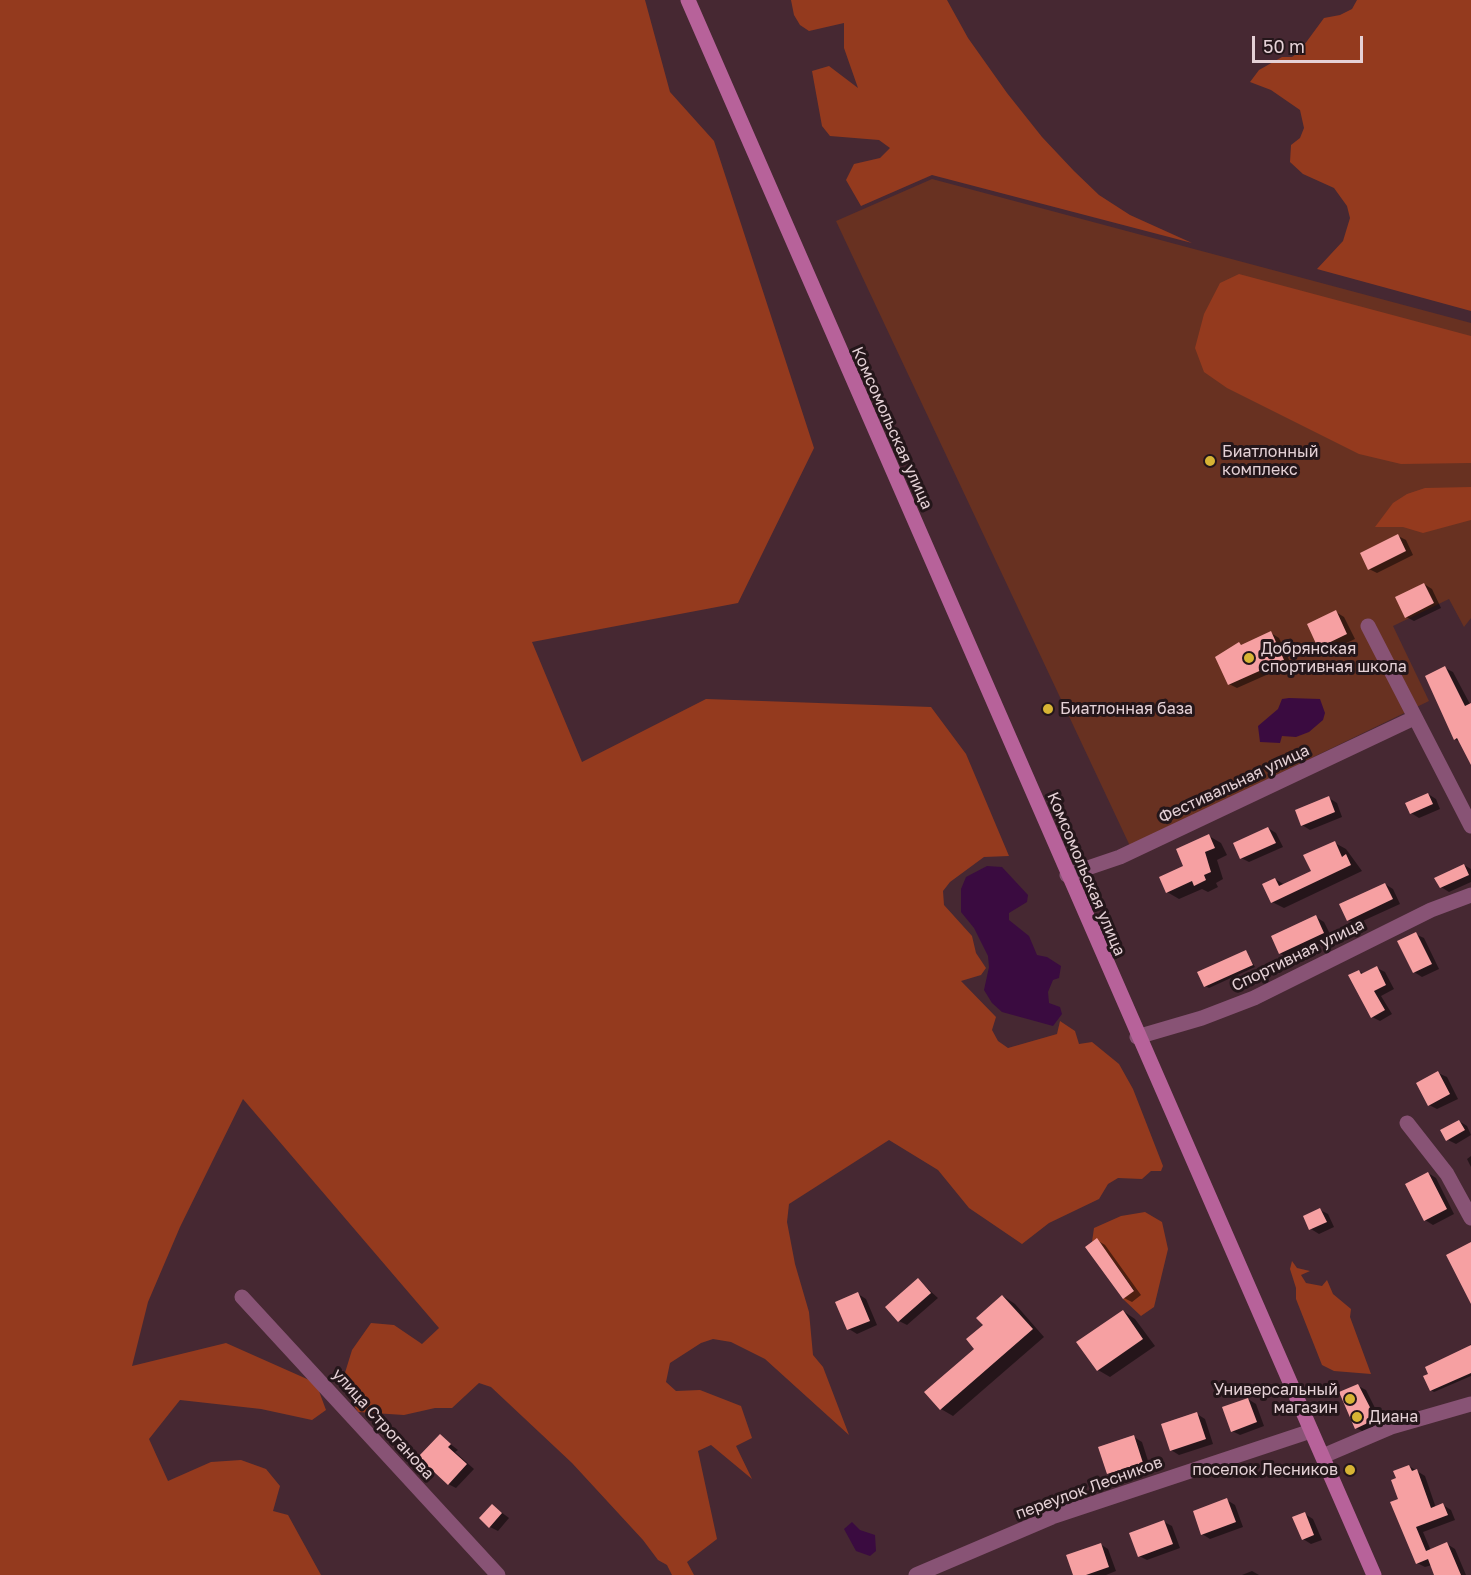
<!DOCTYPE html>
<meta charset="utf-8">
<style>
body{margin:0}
#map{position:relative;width:1471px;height:1575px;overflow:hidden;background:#462832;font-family:"Golos Text",sans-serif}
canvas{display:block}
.scale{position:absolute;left:1252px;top:36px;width:111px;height:27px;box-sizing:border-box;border:3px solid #e5d1d6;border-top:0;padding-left:8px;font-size:18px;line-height:21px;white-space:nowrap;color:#e5d1d6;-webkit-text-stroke:4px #24161a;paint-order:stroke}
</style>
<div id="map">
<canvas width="1471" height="1575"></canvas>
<div class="scale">50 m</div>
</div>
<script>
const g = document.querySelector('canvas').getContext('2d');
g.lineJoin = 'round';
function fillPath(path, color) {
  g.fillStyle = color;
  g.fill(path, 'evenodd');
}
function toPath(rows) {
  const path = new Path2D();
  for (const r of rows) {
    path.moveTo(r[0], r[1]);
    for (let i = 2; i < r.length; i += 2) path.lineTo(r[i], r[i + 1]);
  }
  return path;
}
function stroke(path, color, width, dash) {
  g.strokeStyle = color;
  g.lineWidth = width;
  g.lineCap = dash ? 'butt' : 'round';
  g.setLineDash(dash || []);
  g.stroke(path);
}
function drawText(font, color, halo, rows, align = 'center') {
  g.font = font + ' "Golos Text",sans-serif';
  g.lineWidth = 6;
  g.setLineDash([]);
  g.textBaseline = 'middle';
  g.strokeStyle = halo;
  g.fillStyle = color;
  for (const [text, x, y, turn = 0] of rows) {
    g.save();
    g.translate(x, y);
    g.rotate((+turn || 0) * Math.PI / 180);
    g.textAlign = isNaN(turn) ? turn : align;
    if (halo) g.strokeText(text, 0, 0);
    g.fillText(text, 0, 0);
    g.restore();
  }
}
fillPath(toPath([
 [932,179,1471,323,1471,618,1464,627,1449,599,1393,626,1429,701,1130,846,836,221]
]), '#683121');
fillPath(toPath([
 [0,0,645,0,670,92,714,141,814,448,738,603,532,642,582,762,706,699,931,707,966,754,1009,856,984,857,950,882,943,891,944,905,972,936,976,953,986,968,981,975,961,981,996,1017,992,1030,998,1041,1008,1048,1057,1034,1060,1021,1075,1031,1079,1044,1092,1042,1119,1064,1133,1089,1163,1166,1161,1171,1151,1171,1142,1179,1118,1178,1108,1184,1099,1199,1049,1223,1022,1244,969,1208,938,1170,889,1140,789,1204,787,1222,795,1264,809,1312,813,1355,823,1367,849,1435,765,1359,731,1342,713,1339,701,1343,670,1363,666,1382,676,1391,700,1390,741,1406,752,1438,736,1446,752,1479,711,1445,698,1451,717,1539,687,1562,694,1575,672,1575,667,1565,658,1560,643,1540,572,1463,491,1387,479,1383,452,1408,435,1408,404,1415,358,1412,351,1401,344,1376,352,1350,371,1323,394,1325,422,1344,439,1328,243,1099,180,1227,148,1302,132,1366,226,1343,316,1383,326,1410,312,1420,261,1409,180,1400,149,1439,168,1481,211,1462,241,1460,266,1469,280,1486,273,1511,288,1515,321,1575,0,1575],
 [791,0,947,0,968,38,1007,93,1042,137,1074,171,1099,195,1130,215,1192,243,932,175,861,206,846,180,854,164,880,158,890,148,879,140,830,136,822,126,812,71,829,66,858,88,844,48,844,23,809,31,800,25,794,15],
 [1357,0,1471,0,1471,311,1317,269,1343,241,1350,218,1347,206,1334,188,1303,174,1290,162,1291,145,1300,138,1304,128,1300,110,1271,90,1250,82,1259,70,1282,57,1292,57,1299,52,1324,18,1340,15,1352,9],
 [1239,274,1471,336,1471,463,1401,464,1359,454,1227,388,1204,372,1195,348,1204,314,1220,283],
 [1471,487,1471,520,1423,533,1403,527,1375,527,1393,503,1407,494,1425,488],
 [1145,1212,1162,1222,1168,1249,1154,1307,1141,1316,1123,1299,1134,1290,1097,1239,1092,1242,1094,1228,1121,1216],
 [1292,1261,1297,1268,1310,1271,1301,1275,1306,1283,1322,1286,1327,1280,1333,1294,1351,1309,1350,1317,1371,1374,1334,1371,1322,1365,1296,1299,1296,1288,1290,1269]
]), '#943a1e');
fillPath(toPath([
 [1289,698,1320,699,1325,713,1323,720,1309,732,1296,737,1282,736,1280,743,1260,742,1258,726,1278,709,1282,699],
 [987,866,1002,867,1028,895,1027,902,1009,913,1009,920,1029,936,1037,955,1047,957,1061,966,1059,978,1053,980,1048,992,1049,1003,1060,1007,1062,1014,1053,1026,1002,1012,992,1003,984,990,989,967,988,956,974,928,961,912,961,889,966,877],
 [852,1522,860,1530,875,1535,876,1551,870,1556,856,1551,844,1529]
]), '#3a0b40');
fillPath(toPath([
 [1398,536,1406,540,1413,555,1377,573,1369,569],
 [1424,584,1432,589,1441,608,1414,621,1406,617],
 [1336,612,1344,617,1355,639,1327,652,1319,647],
 [1271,633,1279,638,1291,664,1237,688,1229,684,1239,644,1243,646],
 [1445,668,1453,672,1471,706,1471,762,1460,742,1455,739],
 [1428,794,1436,799,1440,809,1419,818,1411,813],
 [1329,798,1337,803,1342,817,1310,830,1302,825],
 [1268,828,1276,833,1283,847,1249,862,1241,858],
 [1209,836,1221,843,1227,855,1217,860,1223,879,1216,883,1218,887,1208,892,1202,889,1179,899,1167,892],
 [1335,843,1346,849,1362,871,1284,908,1272,902,1275,879,1285,885,1313,872],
 [1464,865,1471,869,1471,882,1449,892,1441,887],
 [1385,884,1393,889,1400,904,1356,924,1348,920],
 [1316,917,1324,922,1332,938,1288,958,1280,953],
 [1415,934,1424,938,1439,969,1422,977,1414,972],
 [1246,952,1255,967,1209,988,1205,986],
 [1377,968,1385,972,1394,989,1381,996,1392,1014,1380,1021,1372,1017,1359,971,1364,974],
 [1438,1073,1447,1077,1458,1099,1437,1109,1429,1105],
 [1459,1121,1467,1126,1471,1135,1456,1144,1448,1140],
 [1471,1156,1471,1167,1467,1159],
 [1428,1173,1436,1178,1454,1214,1433,1225,1425,1220],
 [1320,1210,1328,1214,1334,1227,1319,1234,1311,1229],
 [1097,1240,1105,1245,1141,1295,1132,1302,1124,1298],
 [918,1280,938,1298,907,1325,899,1321],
 [858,1294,866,1299,877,1325,857,1334,849,1329],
 [1003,1296,1015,1304,1044,1337,953,1416,941,1409,976,1349,985,1325],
 [1123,1311,1135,1319,1155,1346,1110,1377,1098,1370],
 [1471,1344,1471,1376,1434,1392,1431,1390],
 [1358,1386,1366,1390,1383,1424,1364,1432,1356,1428],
 [1248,1399,1256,1404,1264,1426,1240,1435,1232,1431],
 [1197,1414,1205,1419,1213,1444,1179,1455,1171,1450],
 [440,1436,458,1450,455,1452,474,1469,456,1488,448,1484],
 [1134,1437,1142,1442,1150,1467,1116,1478,1108,1473],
 [1409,1466,1425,1476,1436,1508,1443,1505,1451,1510,1455,1520,1423,1532,1431,1551,1447,1544,1455,1549,1466,1575,1436,1575,1432,1565,1425,1567,1417,1563,1400,1500],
 [1227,1500,1235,1505,1243,1527,1210,1539,1202,1534],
 [493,1506,509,1518,498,1531,490,1527],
 [1305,1514,1313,1519,1322,1540,1311,1544,1303,1539],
 [1164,1522,1172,1526,1180,1548,1147,1560,1139,1556],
 [1100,1544,1108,1549,1116,1571,1106,1575,1074,1575],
 [1252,1571,1259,1575,1242,1575]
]), '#0007');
fillPath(toPath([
 [1398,534,1406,551,1368,570,1360,553],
 [1424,583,1434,603,1405,618,1395,597],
 [1336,610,1347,634,1318,648,1307,624],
 [1271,631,1284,660,1228,685,1215,657,1239,642,1241,645],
 [1445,666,1465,706,1471,703,1471,765,1457,738,1454,740,1425,676],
 [1428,793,1433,804,1410,814,1405,803],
 [1329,796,1335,812,1301,826,1295,810],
 [1268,827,1276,843,1240,859,1233,843],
 [1209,834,1215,848,1205,852,1211,872,1204,875,1206,880,1194,886,1192,881,1166,893,1159,877,1183,866,1176,849],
 [1335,841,1342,857,1346,854,1351,865,1271,903,1262,884,1275,878,1279,886,1311,871,1303,855],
 [1464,864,1469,875,1440,888,1434,878],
 [1385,883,1393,899,1347,921,1339,904],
 [1316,915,1324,933,1279,954,1271,936],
 [1416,932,1432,964,1413,973,1397,941],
 [1246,950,1253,965,1204,987,1197,972],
 [1377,966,1386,985,1374,991,1385,1010,1371,1018,1348,975,1359,970,1361,974],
 [1438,1071,1450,1094,1428,1106,1416,1083],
 [1459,1120,1465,1130,1446,1141,1440,1130],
 [1428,1172,1447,1209,1424,1221,1405,1184],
 [1320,1208,1327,1222,1309,1230,1303,1216],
 [1097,1238,1134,1291,1123,1299,1085,1247],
 [1471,1242,1471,1304,1446,1255],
 [918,1278,931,1293,898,1322,885,1307],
 [858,1292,870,1321,847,1330,835,1302],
 [1002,1295,1033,1329,940,1410,924,1392,974,1349,966,1339,983,1325,976,1318],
 [1123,1310,1143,1339,1097,1371,1076,1342],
 [1471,1345,1471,1373,1430,1391,1423,1376,1428,1374,1425,1367],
 [1358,1384,1376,1419,1355,1429,1339,1392],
 [1248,1398,1257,1422,1231,1432,1222,1407],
 [1197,1412,1206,1439,1170,1451,1161,1424],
 [440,1434,451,1444,448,1447,467,1464,448,1485,418,1457],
 [1134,1435,1143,1463,1107,1474,1098,1447],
 [1409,1465,1412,1471,1417,1469,1431,1508,1443,1503,1448,1515,1416,1527,1426,1551,1447,1542,1461,1575,1434,1575,1428,1559,1416,1564,1390,1502,1398,1499,1391,1480,1396,1478,1393,1471],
 [1227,1498,1236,1522,1201,1535,1193,1511],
 [492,1504,502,1513,489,1528,479,1518],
 [1305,1512,1314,1535,1302,1540,1292,1517],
 [1164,1520,1173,1544,1138,1557,1129,1533],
 [1101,1543,1109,1567,1086,1575,1073,1575,1066,1555]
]), '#f6a0a2');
stroke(toPath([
 [1368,626,1471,826],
 [1067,875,1120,857,1414,718],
 [1137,1037,1202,1018,1254,998,1431,910,1471,895],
 [1407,1123,1447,1174,1471,1218],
 [242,1297,498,1575],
 [1323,1456,1391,1427,1471,1404],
 [916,1575,1052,1517,1311,1431]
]), '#885375', 15);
stroke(toPath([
 [688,0,1374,1575]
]), '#b7629a', 15);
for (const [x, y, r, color] of [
 [1210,461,6,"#d7b434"],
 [1249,658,6,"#d7b434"],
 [1048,709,6,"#d7b434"],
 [1350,1399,6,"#d7b434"],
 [1357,1417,6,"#d7b434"],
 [1350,1470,6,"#d7b434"]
]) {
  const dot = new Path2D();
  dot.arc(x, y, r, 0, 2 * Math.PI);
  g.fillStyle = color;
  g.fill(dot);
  stroke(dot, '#24161a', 2);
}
drawText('16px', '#e5d1d6', '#24161a', [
 ["Комсомольская улица",892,428,66],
 ["Фестивальная улица",1234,784,-25],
 ["Комсомольская улица",1086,874,67],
 ["Спортивная улица",1298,955,-26],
 ["улица Строганова",383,1424,48],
 ["переулок Лесников",1089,1488,-20]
]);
drawText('16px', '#e5d1d6', '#24161a', [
 ["Биатлонный",1222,452],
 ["комплекс",1222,470],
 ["Добрянская",1261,649],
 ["спортивная школа",1261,667],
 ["Биатлонная база",1060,709],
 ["Универсальный",1338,1390,"right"],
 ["магазин",1338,1408,"right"],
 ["Диана",1369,1417],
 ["поселок Лесников",1338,1470,"right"]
], 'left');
</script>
